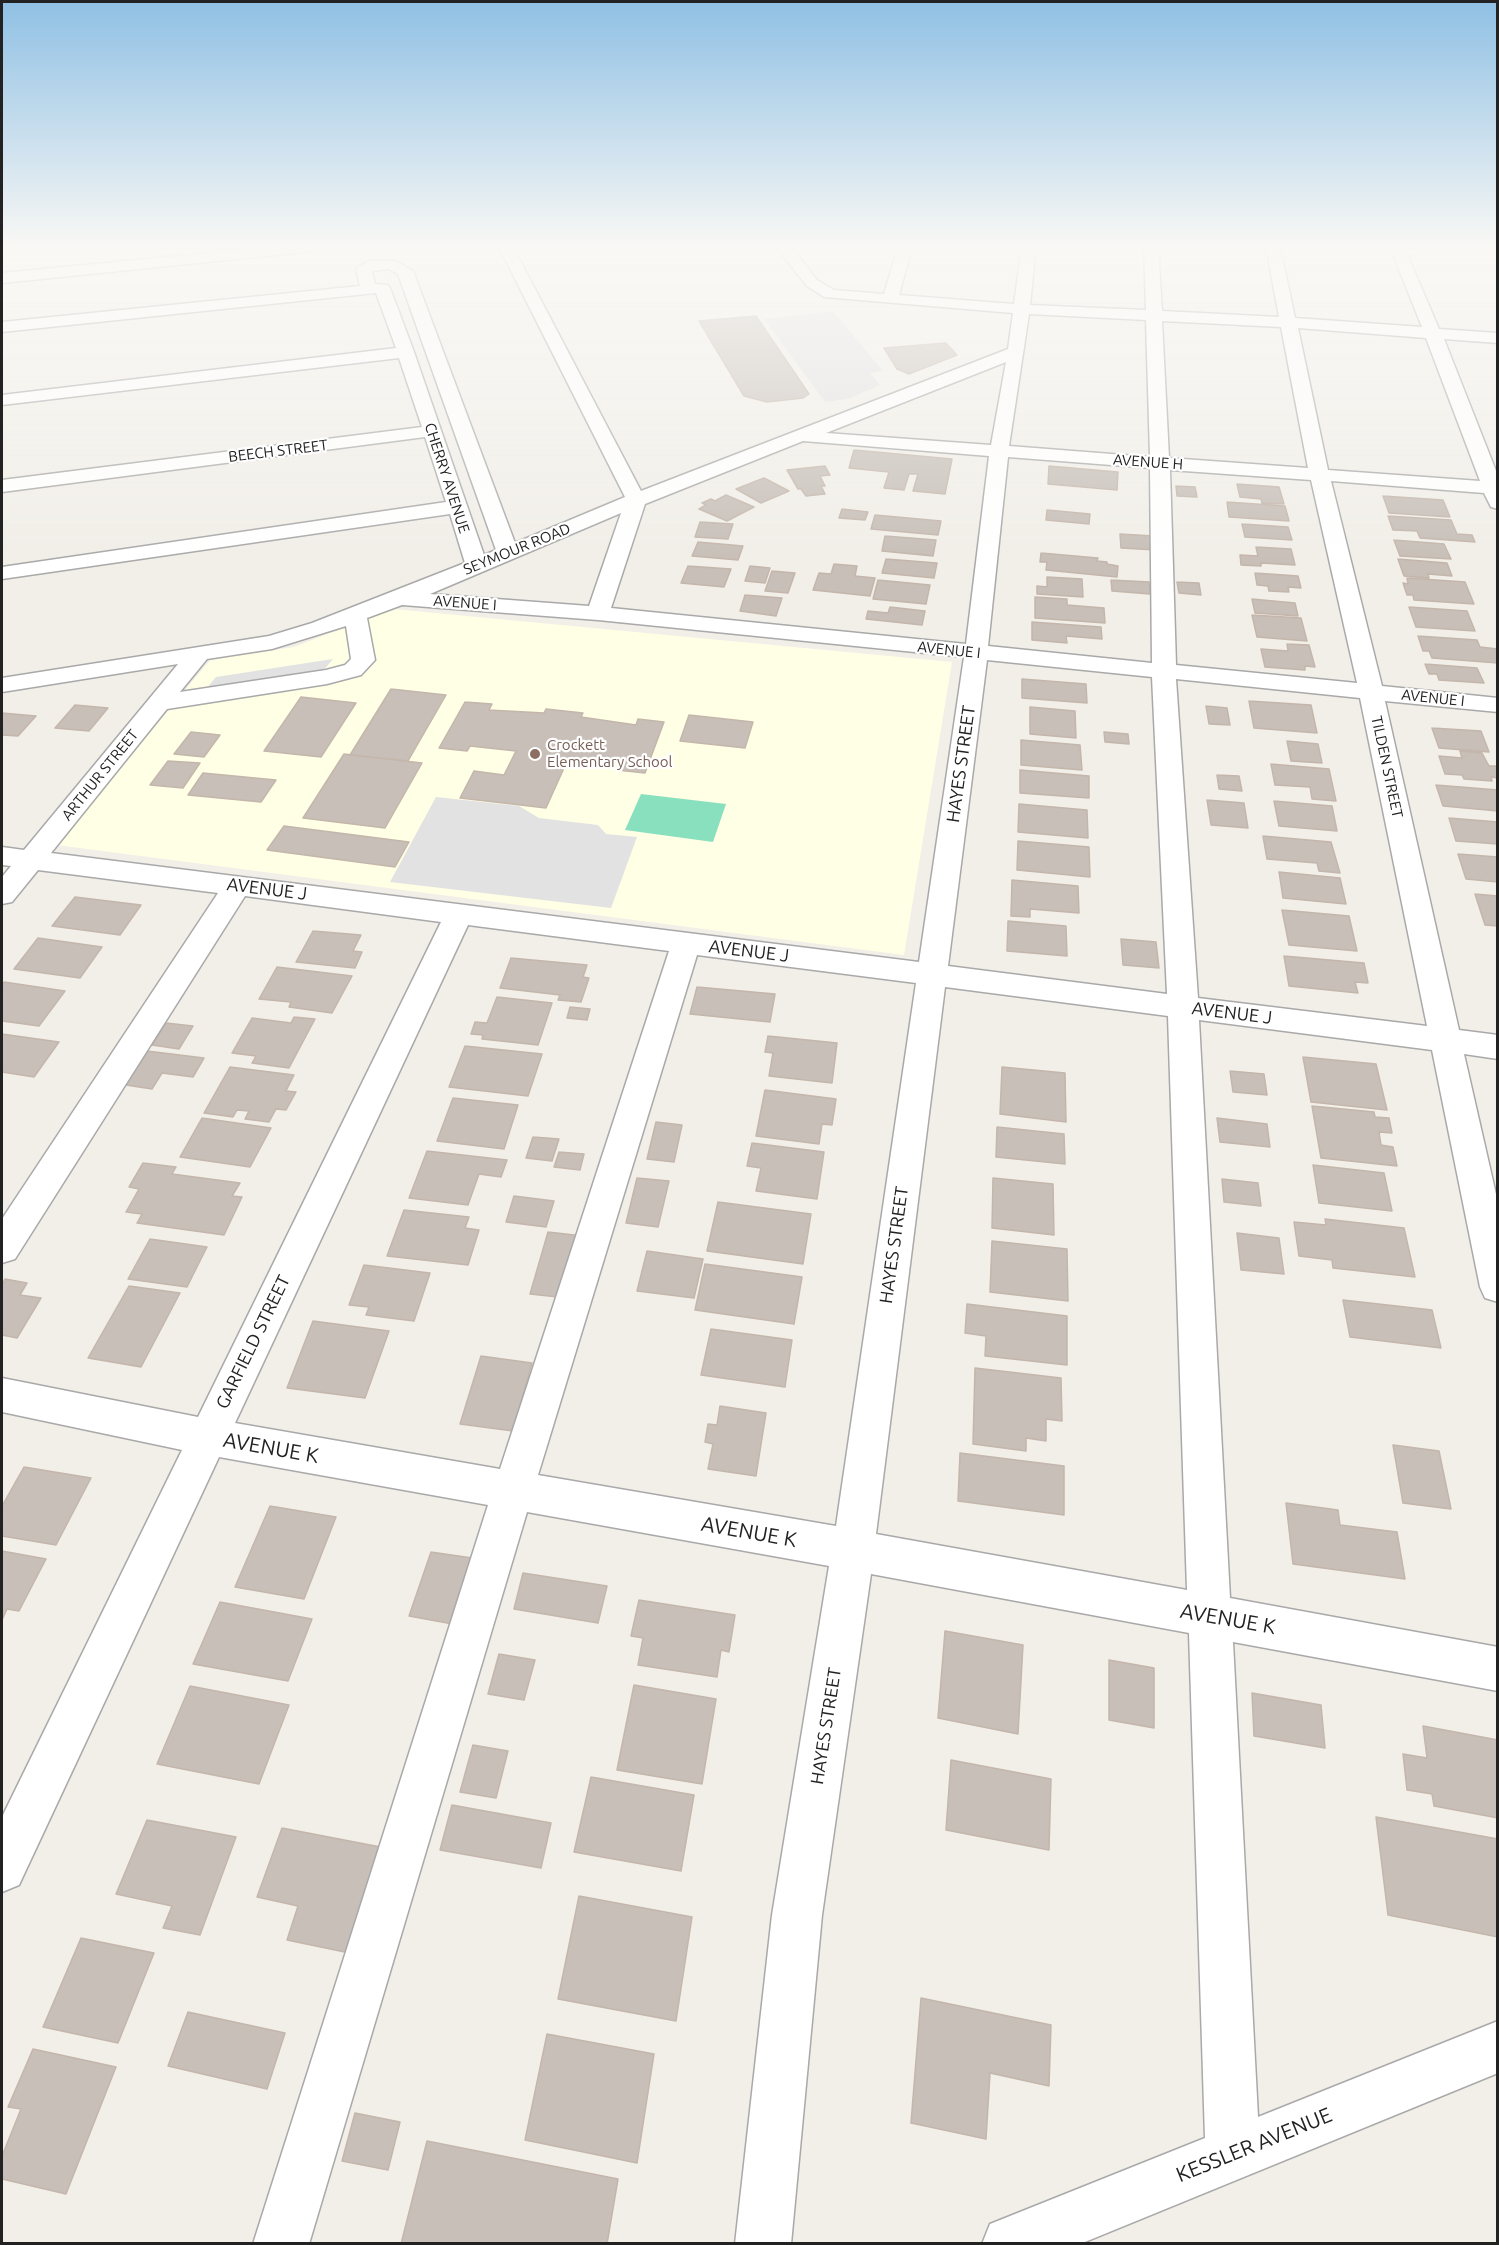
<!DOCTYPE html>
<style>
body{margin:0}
#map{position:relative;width:1499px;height:2245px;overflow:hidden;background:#f2efe9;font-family:Ubuntu,sans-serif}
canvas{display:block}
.frame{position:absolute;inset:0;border:3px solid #222;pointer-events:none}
</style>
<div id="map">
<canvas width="1499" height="2245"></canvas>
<div class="frame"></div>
</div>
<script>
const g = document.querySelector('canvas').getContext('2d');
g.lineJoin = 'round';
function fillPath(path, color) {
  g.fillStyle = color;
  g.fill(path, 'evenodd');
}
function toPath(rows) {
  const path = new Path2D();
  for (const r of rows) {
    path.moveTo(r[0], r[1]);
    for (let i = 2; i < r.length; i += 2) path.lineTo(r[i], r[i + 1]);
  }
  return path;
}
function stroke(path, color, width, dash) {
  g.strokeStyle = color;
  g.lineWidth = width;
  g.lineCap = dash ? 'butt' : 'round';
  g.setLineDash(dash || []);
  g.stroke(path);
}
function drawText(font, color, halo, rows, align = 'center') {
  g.font = font + ' Ubuntu,sans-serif';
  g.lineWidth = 4.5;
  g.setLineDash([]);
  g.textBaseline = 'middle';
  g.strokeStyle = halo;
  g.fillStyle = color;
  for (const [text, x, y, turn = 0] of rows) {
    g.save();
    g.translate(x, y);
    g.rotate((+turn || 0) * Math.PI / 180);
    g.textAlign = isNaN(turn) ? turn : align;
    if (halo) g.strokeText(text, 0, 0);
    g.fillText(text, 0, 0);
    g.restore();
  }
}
fillPath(toPath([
 [393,609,952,662,904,955,56,845,211,659,294,647]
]), '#ffffe5');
fillPath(toPath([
 [641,794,726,804,713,842,625,830]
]), '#88e0be');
fillPath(toPath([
 [833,311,883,371,870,373,880,385,848,399,825,402,764,319],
 [333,659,323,671,206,689,216,677],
 [436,797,519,806,539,818,598,825,606,834,637,837,611,908,390,882]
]), '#e2e2e2');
const building = toPath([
 [756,316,809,394,803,398,767,402,744,396,699,321,756,316],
 [946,343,957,355,909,374,897,369,884,348,946,343],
 [854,450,952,459,945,494,913,491,918,474,909,474,904,490,884,488,889,472,849,468,854,450],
 [825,466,830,475,820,476,825,486,821,486,825,494,806,496,801,489,798,489,787,470,825,466],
 [1049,466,1118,472,1117,490,1048,484,1049,466],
 [764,478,789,491,761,503,736,489,764,478],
 [1237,484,1279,487,1284,504,1262,503,1261,499,1240,497,1237,484],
 [1176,486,1195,487,1197,497,1177,496,1176,486],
 [726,495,754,507,727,521,699,509,706,505,702,503,711,499,715,501,726,495],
 [1383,496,1443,500,1450,517,1389,513,1383,496],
 [1227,502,1285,506,1289,521,1229,517,1227,502],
 [842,509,868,512,865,520,839,518,842,509],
 [1047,510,1090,514,1089,524,1046,520,1047,510],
 [875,515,941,521,938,535,871,529,875,515],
 [1388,516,1451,520,1457,534,1472,535,1475,542,1420,538,1417,531,1393,530,1388,516],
 [700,522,733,524,728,539,695,537,700,522],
 [1242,524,1288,527,1292,540,1245,537,1242,524],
 [1120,534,1154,536,1156,550,1121,548,1120,534],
 [885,536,936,540,933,556,882,551,885,536],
 [1394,540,1444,544,1451,559,1400,556,1394,540],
 [698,542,743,546,738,560,692,556,698,542],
 [1256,547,1291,549,1295,565,1261,563,1261,566,1241,565,1240,555,1258,556,1256,547],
 [1041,553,1098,558,1097,561,1107,562,1107,564,1118,566,1117,577,1046,570,1047,562,1040,562,1041,553],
 [886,559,937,563,934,578,882,573,886,559],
 [1398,559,1447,563,1452,576,1428,574,1429,578,1404,576,1398,559],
 [834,564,857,566,855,576,875,578,870,596,813,590,819,573,831,574,834,564],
 [688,566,731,569,724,587,681,583,688,566],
 [750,566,770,568,765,583,745,581,750,566],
 [772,571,795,573,788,593,765,591,772,571],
 [1255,573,1298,576,1301,588,1288,587,1289,592,1269,591,1268,586,1257,585,1255,573],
 [1047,577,1082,579,1083,597,1037,594,1037,586,1047,587,1047,577],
 [1407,578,1465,582,1474,604,1414,600,1413,595,1407,595,1403,583,1408,584,1407,578],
 [878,580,930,585,926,604,873,599,878,580],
 [1111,580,1149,582,1150,594,1112,591,1111,580],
 [1177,582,1199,583,1201,595,1179,593,1177,582],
 [745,595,782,598,776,616,740,611,745,595],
 [1035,597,1067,599,1067,605,1104,608,1105,623,1035,618,1035,597],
 [1252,599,1295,603,1298,616,1255,613,1252,599],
 [890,607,925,611,922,625,866,619,868,611,888,613,890,607],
 [1409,607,1467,611,1475,631,1416,627,1409,607],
 [1252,615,1301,618,1307,641,1257,637,1252,615],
 [1032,622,1101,627,1102,639,1066,636,1067,643,1032,640,1032,622],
 [1418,636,1477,640,1480,647,1498,649,1498,663,1432,658,1429,651,1423,651,1418,636],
 [1287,644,1309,645,1315,667,1305,666,1305,670,1265,667,1261,649,1288,651,1287,644],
 [1425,664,1477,668,1484,683,1439,680,1437,674,1429,674,1425,664],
 [1022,679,1086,684,1087,703,1022,698,1022,679],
 [391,689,446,695,408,761,350,755,391,689],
 [301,697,356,703,321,757,264,751,301,697],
 [1249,701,1311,705,1317,733,1254,728,1249,701],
 [465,702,492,704,489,710,544,713,546,709,583,713,581,717,636,725,638,719,664,722,645,773,617,770,621,762,569,757,546,808,460,798,474,771,504,775,516,751,470,746,467,751,439,748,465,702],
 [75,705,108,708,89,731,55,728,75,705],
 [1206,706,1227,708,1230,725,1209,724,1206,706],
 [1030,707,1075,711,1076,738,1030,734,1030,707],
 [2,713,36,716,18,736,2,735,2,713],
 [689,715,753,722,745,748,680,741,689,715],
 [1432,728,1481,731,1489,752,1439,748,1432,728],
 [191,732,220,735,204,757,174,754,191,732],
 [1104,732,1128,734,1129,744,1105,742,1104,732],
 [1021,740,1080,745,1082,770,1021,765,1021,740],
 [1287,741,1318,744,1322,763,1291,761,1287,741],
 [1460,751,1482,753,1489,766,1498,766,1498,778,1491,777,1492,781,1464,779,1462,775,1445,774,1439,756,1462,758,1460,751],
 [344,754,422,763,385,828,303,818,344,754],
 [168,761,200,763,183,788,150,785,168,761],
 [1271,764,1329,769,1336,801,1312,799,1310,787,1275,785,1271,764],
 [1020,770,1089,776,1089,798,1020,793,1020,770],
 [203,773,276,780,261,802,188,795,203,773],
 [1217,775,1239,776,1242,791,1219,789,1217,775],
 [1436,785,1498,790,1498,811,1443,806,1436,785],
 [1207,800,1244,803,1248,828,1211,825,1207,800],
 [1274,801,1332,806,1337,831,1279,826,1274,801],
 [1019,804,1087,810,1088,838,1018,832,1019,804],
 [1449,818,1498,822,1498,844,1456,841,1449,818],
 [284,826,409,842,395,867,267,850,284,826],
 [1263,836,1331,842,1340,873,1319,871,1317,863,1267,859,1263,836],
 [1018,841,1089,847,1090,877,1017,870,1018,841],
 [1458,854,1498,857,1498,882,1466,879,1458,854],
 [1279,872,1340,878,1346,904,1283,898,1279,872],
 [1012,880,1078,886,1079,913,1030,909,1030,917,1011,916,1012,880],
 [1475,894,1498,896,1498,926,1485,925,1475,894],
 [75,897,141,905,120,935,52,926,75,897],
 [1282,910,1349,916,1357,951,1289,945,1282,910],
 [1008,921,1066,926,1067,956,1007,951,1008,921],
 [313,931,361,935,353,951,362,952,355,968,296,962,313,931],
 [38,938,102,947,80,978,14,969,38,938],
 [1121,939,1156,942,1159,968,1123,965,1121,939],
 [1284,956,1364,963,1368,983,1355,982,1358,993,1289,986,1284,956],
 [511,958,587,965,583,977,589,978,581,1002,558,1000,560,995,500,988,511,958],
 [277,967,352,976,332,1013,289,1007,291,1002,259,999,277,967],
 [4,982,65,991,39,1026,2,1021,2,986,4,982],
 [697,987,775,994,770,1022,690,1014,697,987],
 [497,997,552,1003,538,1045,482,1039,483,1035,471,1034,475,1022,487,1023,497,997],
 [570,1007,590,1009,587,1020,567,1018,570,1007],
 [294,1017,315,1019,289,1068,252,1063,256,1056,232,1053,252,1018,291,1023,294,1017],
 [166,1023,193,1026,179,1049,152,1045,166,1023],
 [2,1034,59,1042,34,1077,2,1072,2,1034],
 [768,1036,837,1043,832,1083,769,1076,773,1053,765,1052,768,1036],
 [465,1046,542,1054,528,1096,449,1087,465,1046],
 [147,1051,204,1058,193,1077,162,1073,152,1089,126,1085,147,1051],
 [1303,1057,1376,1064,1387,1110,1311,1102,1303,1057],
 [230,1067,294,1075,286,1091,296,1092,286,1110,276,1109,269,1122,245,1119,249,1111,237,1110,233,1117,204,1113,230,1067],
 [1002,1067,1065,1073,1066,1122,1000,1114,1002,1067],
 [1230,1071,1264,1074,1267,1095,1233,1092,1230,1071],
 [765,1090,836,1099,832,1125,822,1124,819,1144,756,1136,765,1090],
 [453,1098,518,1105,504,1149,437,1141,453,1098],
 [1312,1106,1374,1112,1375,1117,1389,1118,1392,1133,1379,1132,1381,1145,1393,1147,1397,1166,1321,1158,1312,1106],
 [202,1118,271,1128,250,1167,180,1157,202,1118],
 [1217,1118,1267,1124,1270,1147,1220,1142,1217,1118],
 [656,1122,682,1125,674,1162,647,1159,656,1122],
 [997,1127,1064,1134,1065,1164,996,1157,997,1127],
 [533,1137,559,1139,552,1161,526,1158,533,1137],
 [752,1143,824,1152,817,1199,756,1191,761,1168,747,1166,752,1143],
 [427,1151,507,1160,501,1177,479,1174,468,1205,409,1198,427,1151],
 [559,1152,584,1154,580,1170,554,1167,559,1152],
 [143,1163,176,1167,172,1174,240,1183,232,1196,242,1197,224,1235,137,1223,142,1214,126,1212,139,1189,129,1187,143,1163],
 [1313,1165,1384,1173,1392,1211,1319,1203,1313,1165],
 [637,1178,669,1181,658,1227,626,1223,637,1178],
 [993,1178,1053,1184,1054,1235,992,1228,993,1178],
 [1222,1179,1258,1183,1261,1206,1224,1202,1222,1179],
 [514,1196,554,1201,546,1227,506,1222,514,1196],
 [718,1202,811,1214,803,1264,707,1251,718,1202],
 [404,1210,469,1217,465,1228,479,1230,468,1265,387,1256,404,1210],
 [1325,1219,1404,1228,1415,1277,1333,1268,1332,1260,1299,1256,1294,1222,1326,1225,1325,1219],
 [548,1232,583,1236,567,1298,530,1294,548,1232],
 [1237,1233,1279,1238,1284,1274,1241,1270,1237,1233],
 [150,1239,207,1247,187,1287,128,1279,150,1239],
 [992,1241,1067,1249,1068,1301,990,1292,992,1241],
 [647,1251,703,1259,694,1298,637,1291,647,1251],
 [705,1264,802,1277,794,1324,695,1310,705,1264],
 [364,1265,430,1273,414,1321,366,1315,369,1307,349,1305,364,1265],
 [5,1279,27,1283,20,1295,41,1298,17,1338,2,1335,2,1285,5,1279],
 [129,1286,180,1293,141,1367,88,1358,129,1286],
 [1343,1300,1432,1310,1441,1348,1350,1337,1343,1300],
 [967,1304,1067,1316,1067,1365,985,1356,986,1336,965,1333,967,1304],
 [313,1321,389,1331,365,1398,287,1388,313,1321],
 [711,1329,792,1340,785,1387,701,1375,711,1329],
 [481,1356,532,1363,513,1431,460,1424,481,1356],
 [975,1368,1061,1378,1062,1421,1046,1419,1046,1441,1026,1438,1026,1451,973,1444,975,1368],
 [720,1406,766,1413,756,1476,708,1469,713,1444,705,1442,708,1424,717,1425,720,1406],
 [1393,1445,1439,1451,1451,1509,1403,1503,1393,1445],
 [960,1453,1064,1466,1064,1515,958,1501,960,1453],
 [24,1467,91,1478,56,1545,2,1536,2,1506,24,1467],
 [1286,1503,1338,1510,1340,1525,1397,1532,1405,1579,1293,1564,1286,1503],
 [270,1506,336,1517,304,1599,235,1587,270,1506],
 [2,1551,46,1559,19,1611,7,1609,2,1620,2,1551],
 [431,1552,479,1559,458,1625,409,1616,431,1552],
 [523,1573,607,1586,598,1623,514,1609,523,1573],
 [639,1600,735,1615,729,1652,721,1650,717,1677,638,1665,643,1638,631,1636,639,1600],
 [220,1602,312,1619,288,1681,193,1664,220,1602],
 [945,1631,1023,1645,1018,1734,938,1718,945,1631],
 [499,1654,535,1660,524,1700,488,1694,499,1654],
 [1109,1660,1154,1668,1154,1728,1109,1720,1109,1660],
 [634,1685,716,1699,702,1784,617,1770,634,1685],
 [190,1686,289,1705,259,1784,157,1764,190,1686],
 [1252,1693,1321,1705,1325,1748,1254,1736,1252,1693],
 [1423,1726,1498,1740,1498,1818,1434,1806,1432,1794,1407,1790,1403,1754,1427,1758,1423,1726],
 [473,1745,508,1751,496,1798,460,1792,473,1745],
 [951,1760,1051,1779,1049,1850,946,1830,951,1760],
 [591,1777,694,1795,681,1871,574,1852,591,1777],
 [452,1805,551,1823,541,1868,440,1850,452,1805],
 [1376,1817,1498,1839,1498,1937,1388,1915,1376,1817],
 [147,1820,236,1837,200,1935,163,1928,172,1906,116,1894,147,1820],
 [282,1828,391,1849,359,1955,287,1940,298,1906,257,1897,282,1828],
 [579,1896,692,1917,676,2021,558,1999,579,1896],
 [81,1938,154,1953,118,2043,43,2027,81,1938],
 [921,1998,1051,2025,1049,2086,990,2073,986,2139,911,2123,921,1998],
 [188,2012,285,2033,267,2089,168,2066,188,2012],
 [547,2034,654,2054,637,2163,525,2140,547,2034],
 [33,2049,116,2067,66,2194,2,2179,2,2156,21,2109,8,2107,33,2049],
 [355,2113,400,2122,388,2170,342,2161,355,2113],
 [427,2141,618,2179,607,2244,401,2244,427,2141]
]);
fillPath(building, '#c7bfb8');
stroke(building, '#c4b6ab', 1.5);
const minor = toPath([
 [270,247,322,247,315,251,2,283,2,273,270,247],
 [499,247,513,247,641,491,1008,349,1013,313,824,297,807,286,776,247,791,247,817,280,834,290,884,294,898,247,912,247,899,295,1014,304,1022,247,1036,247,1030,305,1146,310,1144,247,1158,247,1162,311,1279,317,1266,247,1280,247,1295,318,1422,327,1390,247,1404,247,1439,329,1498,333,1498,343,1444,339,1498,476,1498,509,1491,507,1484,493,1331,481,1382,686,1498,698,1498,712,1385,701,1459,1030,1498,1035,1498,1059,1464,1054,1498,1203,1498,1302,1485,1298,1480,1287,1432,1050,1199,1020,1230,1598,1498,1647,1498,1691,1233,1642,1258,2117,1498,2021,1498,2073,1080,2244,982,2244,990,2224,1205,2138,1189,1633,871,1574,822,1915,791,2244,735,2244,772,1915,829,1566,527,1512,309,2244,253,2244,488,1505,219,1457,19,1885,2,1892,2,1817,182,1450,2,1412,2,1378,198,1417,441,922,245,896,15,1259,2,1263,2,1219,218,893,38,870,12,902,2,904,2,877,11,866,2,865,2,847,24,850,178,664,2,692,2,678,269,636,312,623,465,563,450,514,2,579,2,567,446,502,425,437,2,492,2,480,422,427,399,358,2,405,2,395,396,348,376,293,2,332,2,322,360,286,356,269,359,266,370,261,396,261,413,271,515,543,625,497,499,247],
 [389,269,398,274,496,550,484,555,414,352,390,288,388,285,375,284,372,271,389,269],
 [1029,314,1146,320,1150,457,1009,446,1029,314],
 [1162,321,1281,327,1308,468,1169,458,1162,321],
 [1298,328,1426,338,1480,481,1328,470,1298,328],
 [1006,362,991,445,826,433,1006,362],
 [803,441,989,456,966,644,611,608,645,504,803,441],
 [1008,457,1150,468,1152,663,988,646,1008,457],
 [1170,470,1311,480,1357,683,1176,665,1170,470],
 [621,513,589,606,430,594,621,513],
 [402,605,598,620,964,657,919,962,51,853,167,709,327,684,361,675,375,660,367,618,402,605],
 [346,626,351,659,345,665,326,670,180,692,207,659,272,649,346,626],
 [987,660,1152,677,1167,994,948,966,987,660],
 [1176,679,1360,698,1427,1026,1198,998,1176,679],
 [468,925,669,951,500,1469,235,1423,468,925],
 [697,955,916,983,836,1526,538,1475,697,955],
 [945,987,1168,1016,1187,1590,876,1534,945,987]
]);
stroke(minor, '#a9a9a9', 3);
fillPath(minor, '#fff');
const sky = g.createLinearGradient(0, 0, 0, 561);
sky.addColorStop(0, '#8fc0e4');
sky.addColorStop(0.44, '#f9f8f5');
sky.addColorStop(1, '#f9f8f500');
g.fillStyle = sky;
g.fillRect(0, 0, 1499, 561);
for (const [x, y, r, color] of [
 [535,754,6,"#8d6e63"]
]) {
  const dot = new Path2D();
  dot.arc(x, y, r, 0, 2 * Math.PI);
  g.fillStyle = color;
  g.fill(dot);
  stroke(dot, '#fff', 2);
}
drawText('15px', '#222', '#fff', [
 ["BEECH STREET",278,451,-7],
 ["AVENUE H",1148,462,4],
 ["CHERRY AVENUE",447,478,72],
 ["SEYMOUR ROAD",517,549,-22],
 ["AVENUE I",465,603,4],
 ["AVENUE I",949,650,6],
 ["AVENUE I",1433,698,6],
 ["TILDEN STREET",1387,767,78],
 ["ARTHUR STREET",100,775,-51]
]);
drawText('15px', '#785e54', '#fff', [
 ["Crockett",547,745],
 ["Elementary School",547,762]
], 'left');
drawText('18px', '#222', '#fff', [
 ["HAYES STREET",961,764,-82],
 ["AVENUE J",267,889,7],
 ["AVENUE J",749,951,7],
 ["AVENUE J",1232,1013,7],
 ["HAYES STREET",894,1245,-82],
 ["GARFIELD STREET",253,1342,-64],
 ["HAYES STREET",826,1726,-81]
]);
drawText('21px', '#222', '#fff', [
 ["AVENUE K",271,1448,10],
 ["AVENUE K",749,1532,10],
 ["AVENUE K",1228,1619,10],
 ["KESSLER AVENUE",1254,2145,-22]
]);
</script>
